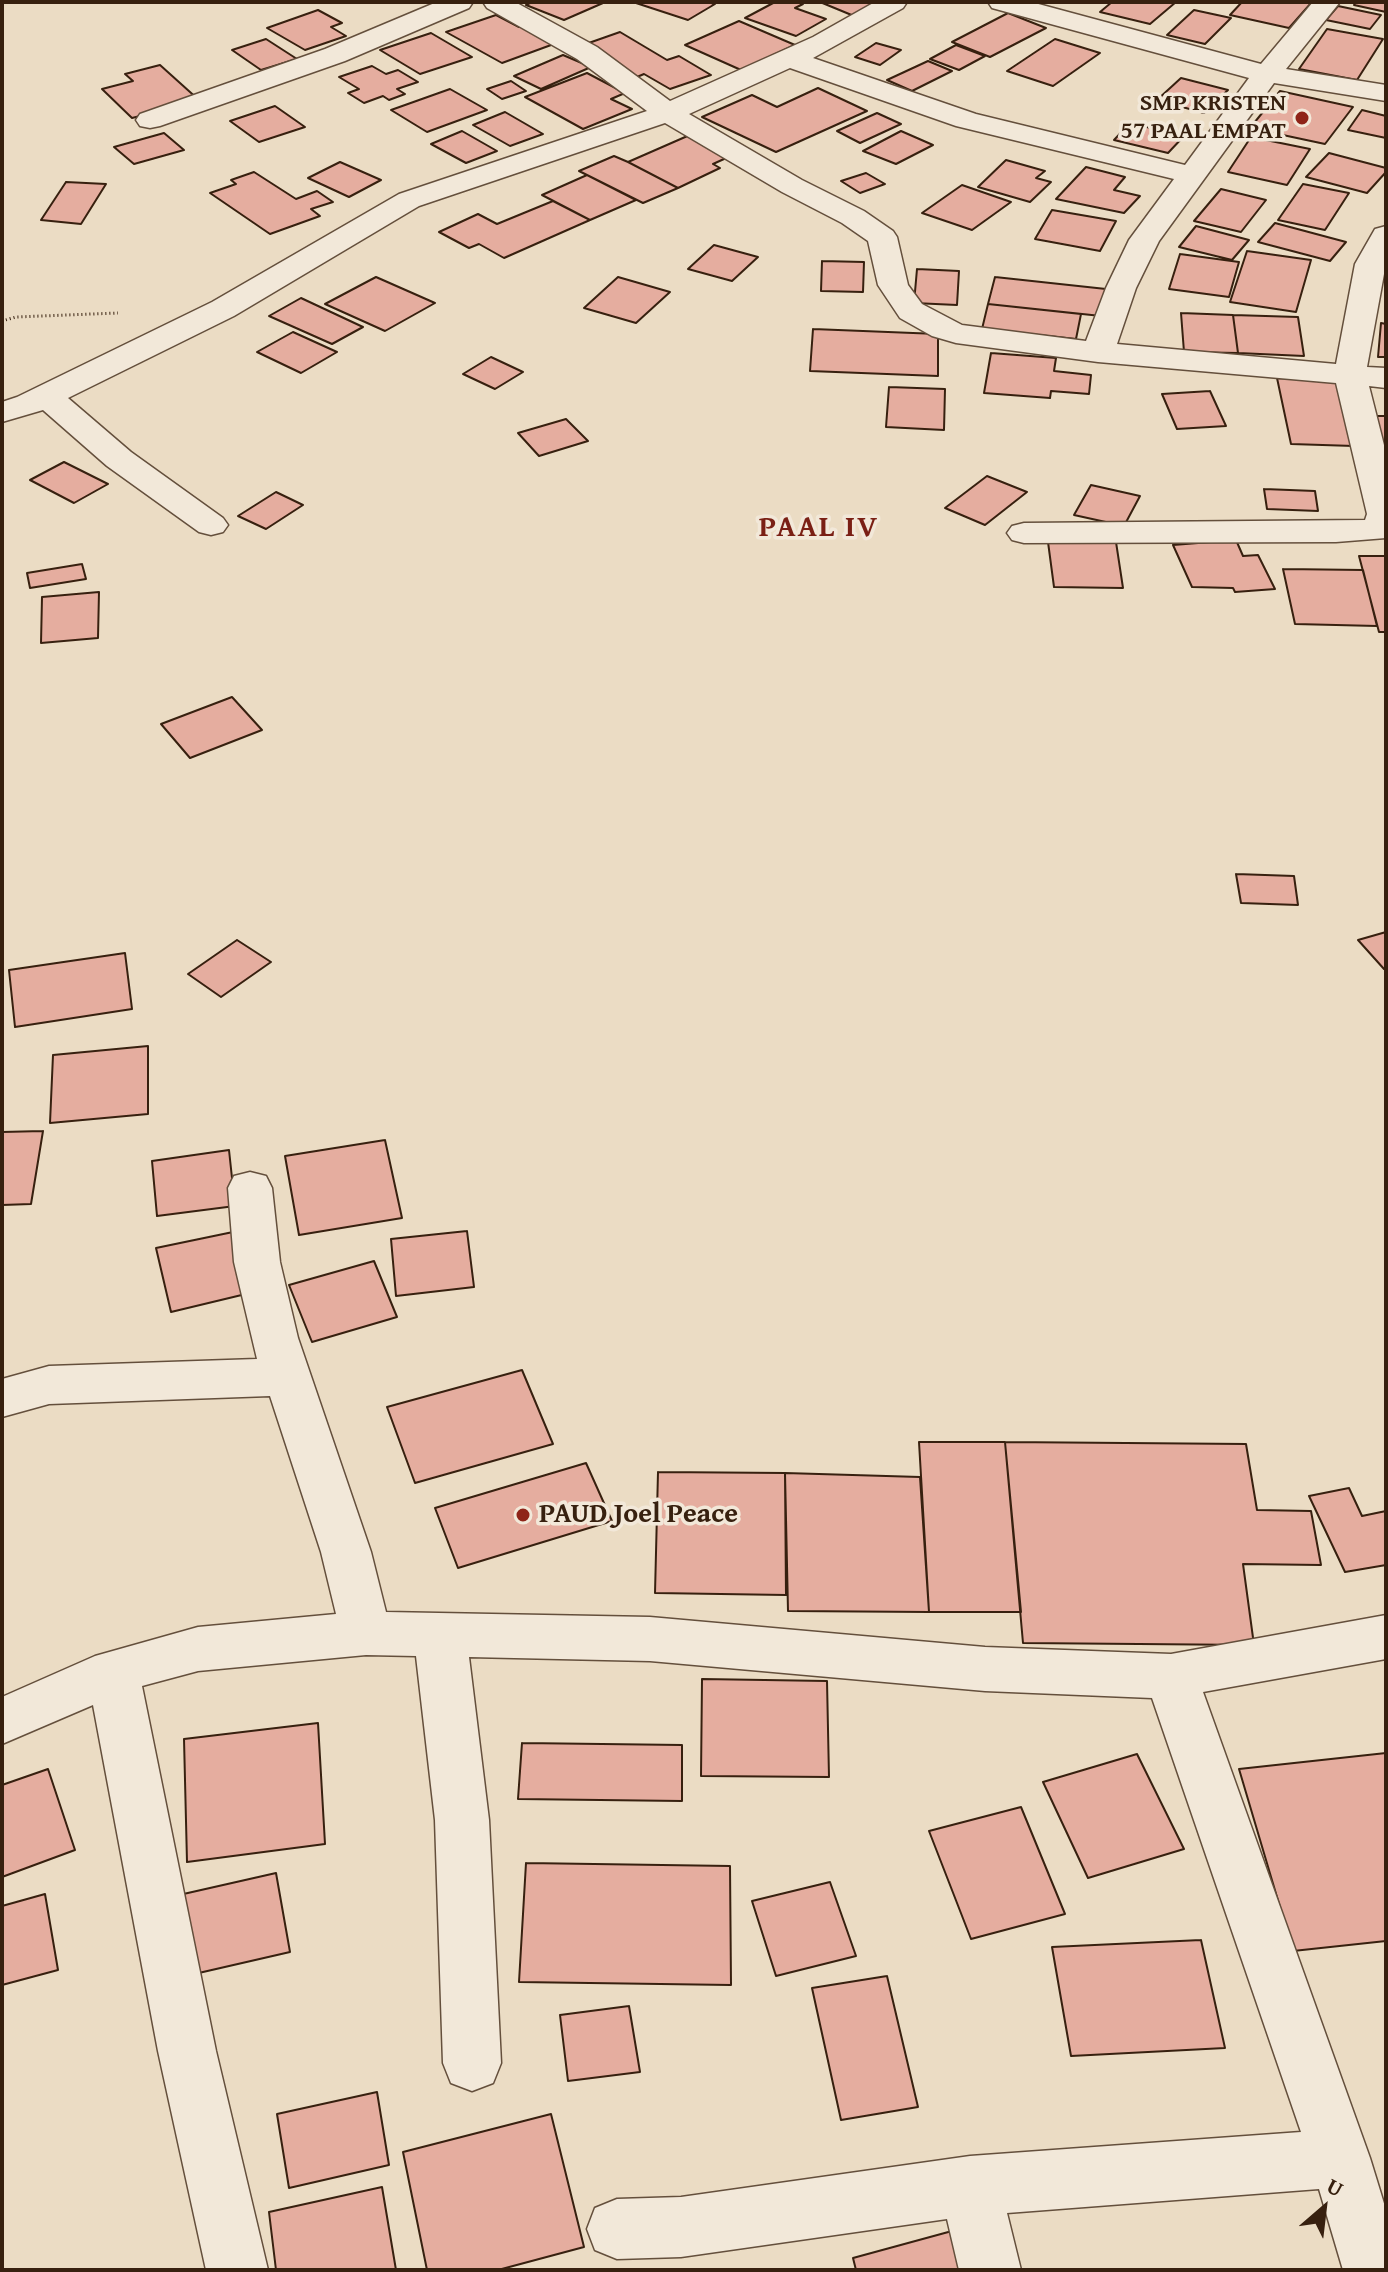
<!DOCTYPE html>
<style>
body{margin:0}
#map{position:relative;width:1388px;height:2272px;overflow:hidden;background:#ebdcc4;font-family:"Gentium Book Plus",serif}
canvas{display:block}
.frame{position:absolute;inset:0;border:4px solid #37200f;pointer-events:none}
.north{position:absolute;left:1284px;top:2168px;width:80px;height:80px;-webkit-text-stroke:6px #f2e8d9;paint-order:stroke;rotate:28deg;font-size:22px;font-weight:700;line-height:32px;text-align:center;color:#37200f}
.north::after{content:'';display:block;margin:auto;width:28px;height:36px;background:#37200f;clip-path:polygon(50% 0,100% 100%,50% 72%,0 100%)}
</style>
<div id="map">
<canvas width="1388" height="2272"></canvas>
<div class="frame"></div>
<div class="north">U</div>
</div>
<script>
const g = document.querySelector('canvas').getContext('2d');
g.lineJoin = 'round';
function fillPath(path, color) {
  g.fillStyle = color;
  g.fill(path, 'evenodd');
}
function toPath(rows) {
  const path = new Path2D();
  for (const r of rows) {
    path.moveTo(r[0], r[1]);
    for (let i = 2; i < r.length; i += 2) path.lineTo(r[i], r[i + 1]);
  }
  return path;
}
function stroke(path, color, width, dash) {
  g.strokeStyle = color;
  g.lineWidth = width;
  g.lineCap = dash ? 'butt' : 'round';
  g.setLineDash(dash || []);
  g.stroke(path);
}
function drawText(font, color, halo, rows, align = 'center') {
  g.font = font + ' "Gentium Book Plus",serif';
  g.lineWidth = 7;
  g.setLineDash([]);
  g.textBaseline = 'middle';
  g.strokeStyle = halo;
  g.fillStyle = color;
  for (const [text, x, y, turn = 0] of rows) {
    g.save();
    g.translate(x, y);
    g.rotate((+turn || 0) * Math.PI / 180);
    g.textAlign = isNaN(turn) ? turn : align;
    if (halo) g.strokeText(text, 0, 0);
    g.fillText(text, 0, 0);
    g.restore();
  }
}
const building = toPath([
 [532,2,601,2,603,3,564,20,526,5,532,2],
 [638,2,707,2,715,4,688,20,636,3,638,2],
 [775,2,797,2,803,4,795,8,826,19,796,36,745,18,775,2],
 [820,2,882,2,854,16,820,2],
 [1112,2,1176,2,1150,24,1100,12,1112,2],
 [1242,2,1312,2,1289,28,1230,15,1242,2],
 [1356,2,1386,2,1386,12,1354,5,1356,2],
 [1338,6,1381,15,1370,29,1326,20,1338,6],
 [318,10,342,23,331,27,346,36,305,50,267,28,318,10],
 [1194,10,1231,18,1205,44,1167,35,1194,10],
 [1008,13,1046,28,990,57,952,42,1008,13],
 [496,15,519,27,529,23,562,41,502,63,446,32,496,15],
 [739,21,795,45,741,70,685,45,739,21],
 [1327,29,1383,39,1357,80,1299,69,1327,29],
 [620,32,667,60,679,56,711,75,670,89,644,74,637,77,583,45,620,32],
 [431,33,472,57,420,74,380,50,431,33],
 [266,39,297,59,261,70,232,50,266,39],
 [1055,39,1100,53,1053,86,1007,71,1055,39],
 [876,43,901,50,880,65,855,57,876,43],
 [956,45,985,56,959,70,930,59,956,45],
 [563,55,591,67,541,89,514,76,563,55],
 [928,61,952,71,912,91,887,80,928,61],
 [160,65,200,101,132,118,102,89,133,81,125,74,160,65],
 [372,66,386,74,398,70,418,82,397,89,405,94,389,100,383,96,364,103,348,93,359,89,339,77,372,66],
 [587,73,625,93,611,99,632,109,583,129,525,97,587,73],
 [1181,78,1228,90,1204,113,1157,100,1181,78],
 [511,81,526,91,502,99,487,89,511,81],
 [818,88,867,111,776,152,702,117,752,95,777,107,818,88],
 [450,89,487,110,427,132,391,110,450,89],
 [1280,91,1353,107,1325,144,1250,128,1280,91],
 [275,106,305,127,259,142,230,121,275,106],
 [1362,110,1386,116,1386,138,1348,130,1362,110],
 [505,112,543,134,510,146,473,125,505,112],
 [877,113,901,124,860,143,837,131,877,113],
 [1130,123,1184,136,1168,153,1114,140,1130,123],
 [462,131,497,151,466,163,431,144,462,131],
 [901,131,933,145,896,164,863,151,901,131],
 [164,133,184,150,134,164,114,147,164,133],
 [692,134,735,154,713,164,720,168,678,188,628,162,692,134],
 [1251,137,1310,149,1287,185,1228,172,1251,137],
 [1329,153,1386,168,1386,172,1367,193,1306,177,1329,153],
 [614,156,628,162,678,188,643,203,579,171,614,156],
 [1006,160,1045,171,1036,178,1051,182,1030,202,978,187,1006,160],
 [340,162,381,180,349,197,308,178,340,162],
 [1086,167,1125,177,1114,190,1140,196,1124,213,1056,199,1086,167],
 [254,172,296,199,317,191,333,202,311,209,320,216,270,234,210,193,236,184,231,180,254,172],
 [866,173,885,184,860,193,841,181,866,173],
 [587,175,636,200,590,220,542,195,587,175],
 [66,182,106,184,81,224,41,220,66,182],
 [1303,184,1349,193,1325,230,1278,220,1303,184],
 [962,185,1011,202,972,230,922,213,962,185],
 [1221,189,1266,200,1241,232,1194,221,1221,189],
 [553,201,590,220,504,258,479,244,469,248,439,232,478,214,497,224,553,201],
 [1052,210,1116,221,1100,251,1035,239,1052,210],
 [1275,223,1346,242,1330,261,1258,242,1275,223],
 [1196,226,1249,240,1232,260,1179,247,1196,226],
 [714,245,758,257,732,281,688,269,714,245],
 [1247,251,1311,260,1296,312,1230,302,1247,251],
 [1180,254,1239,262,1229,297,1169,289,1180,254],
 [822,261,864,262,863,292,821,291,822,261],
 [917,269,959,271,957,305,914,303,917,269],
 [376,277,435,303,385,331,325,304,376,277],
 [618,277,670,292,636,323,584,308,618,277],
 [995,277,1106,289,1101,316,988,304,995,277],
 [301,298,363,327,332,344,269,316,301,298],
 [988,304,1081,314,1076,339,982,329,988,304],
 [1181,313,1233,315,1238,353,1184,352,1181,313],
 [1233,315,1298,317,1304,356,1238,353,1233,315],
 [1381,323,1386,324,1386,357,1378,357,1381,323],
 [813,329,938,334,938,376,810,371,813,329],
 [293,332,337,352,301,373,257,352,293,332],
 [991,353,1056,358,1054,371,1091,375,1089,394,1051,391,1050,398,984,393,991,353],
 [491,357,523,372,495,389,463,374,491,357],
 [1277,378,1337,379,1354,446,1291,444,1277,378],
 [889,387,945,389,944,430,886,427,889,387],
 [1210,391,1226,426,1177,429,1162,394,1210,391],
 [1369,416,1386,416,1386,448,1373,447,1369,416],
 [566,419,588,441,539,456,518,433,566,419],
 [64,462,108,484,74,503,30,480,64,462],
 [987,476,1027,492,985,525,945,508,987,476],
 [1091,485,1140,496,1124,526,1074,515,1091,485],
 [1264,489,1315,491,1318,511,1267,509,1264,489],
 [276,492,303,505,266,529,238,516,276,492],
 [1236,540,1243,556,1258,555,1275,589,1235,592,1233,588,1192,587,1173,545,1236,540],
 [1048,542,1116,542,1123,588,1054,587,1048,542],
 [1359,556,1386,556,1386,632,1379,632,1359,556],
 [82,564,86,579,30,588,27,573,82,564],
 [1283,569,1363,570,1377,626,1295,624,1283,569],
 [99,592,98,638,41,643,42,597,99,592],
 [232,697,262,730,190,758,161,724,232,697],
 [1236,874,1294,876,1298,905,1241,903,1236,874],
 [1386,932,1386,968,1384,969,1358,940,1386,932],
 [237,940,271,962,221,997,188,974,237,940],
 [125,953,132,1009,15,1027,9,970,125,953],
 [148,1046,148,1114,50,1123,53,1055,148,1046],
 [43,1131,31,1204,2,1205,2,1132,43,1131],
 [385,1140,402,1218,299,1235,285,1156,385,1140],
 [229,1150,235,1206,157,1216,152,1161,229,1150],
 [467,1231,474,1287,396,1296,391,1239,467,1231],
 [233,1232,250,1293,171,1312,156,1248,233,1232],
 [374,1261,397,1317,312,1342,289,1285,374,1261],
 [522,1370,553,1444,415,1483,387,1407,522,1370],
 [919,1442,1005,1442,1021,1612,929,1612,919,1442],
 [1005,1442,1246,1444,1257,1510,1311,1511,1321,1565,1243,1564,1254,1645,1023,1643,1005,1442],
 [586,1463,612,1521,458,1568,435,1508,586,1463],
 [658,1472,785,1473,786,1595,655,1593,658,1472],
 [785,1473,920,1477,929,1612,788,1611,785,1473],
 [1349,1488,1362,1516,1386,1511,1386,1565,1345,1572,1309,1496,1349,1488],
 [702,1679,827,1681,829,1777,701,1776,702,1679],
 [318,1723,325,1844,187,1862,184,1739,318,1723],
 [522,1743,682,1745,682,1801,518,1799,522,1743],
 [1386,1753,1386,1941,1293,1951,1239,1769,1386,1753],
 [1137,1754,1184,1849,1088,1878,1043,1782,1137,1754],
 [48,1769,75,1850,2,1877,2,1785,48,1769],
 [1021,1807,1065,1914,971,1939,929,1831,1021,1807],
 [526,1863,730,1866,731,1985,519,1982,526,1863],
 [276,1873,290,1952,190,1975,179,1895,276,1873],
 [830,1882,856,1956,776,1976,752,1901,830,1882],
 [45,1894,58,1970,2,1985,2,1906,45,1894],
 [1201,1940,1225,2048,1071,2056,1052,1947,1201,1940],
 [887,1976,918,2107,841,2120,812,1988,887,1976],
 [629,2006,640,2072,568,2081,560,2015,629,2006],
 [377,2092,389,2165,289,2188,277,2114,377,2092],
 [551,2114,584,2247,498,2270,427,2270,403,2152,551,2114],
 [382,2187,396,2270,276,2270,269,2212,382,2187],
 [952,2231,965,2270,856,2270,853,2258,952,2231]
]);
fillPath(building, '#e5ad9f');
stroke(building, '#37200f', 2);
const minor = toPath([
 [437,2,473,2,469,8,345,61,160,126,150,128,140,126,136,120,140,114,325,49,437,2],
 [483,2,515,2,597,47,670,101,813,37,875,2,907,2,903,8,813,58,976,114,1185,165,1249,78,992,8,988,2,1031,2,1261,64,1313,2,1340,2,1286,69,1386,85,1386,101,1274,83,1159,241,1136,288,1117,344,1336,364,1355,264,1375,229,1386,226,1386,263,1367,367,1386,368,1386,388,1369,386,1386,453,1386,538,1336,542,1024,543,1012,540,1007,533,1012,526,1024,523,1365,520,1367,514,1336,383,1098,362,956,343,932,336,900,318,878,285,868,241,842,223,782,192,665,123,419,206,234,316,68,398,131,452,223,518,228,525,223,532,211,535,199,532,107,466,43,410,2,422,2,402,17,397,212,302,399,194,647,111,577,59,487,8,483,2],
 [790,68,956,126,1174,179,1129,240,1106,288,1086,341,962,325,922,304,908,285,897,237,893,231,864,211,802,180,689,114,790,68],
 [250,1172,266,1176,272,1188,280,1262,298,1338,371,1552,386,1612,650,1617,985,1647,1171,1654,1386,1615,1386,1659,1203,1692,1370,2158,1386,2210,1386,2270,1343,2270,1319,2189,1007,2213,1021,2270,959,2270,947,2219,681,2257,617,2259,595,2250,587,2229,595,2208,617,2199,681,2197,970,2156,1301,2132,1152,1698,985,1691,650,1661,469,1657,489,1820,501,2063,493,2083,472,2091,451,2083,443,2063,435,1820,416,1656,366,1655,198,1671,142,1686,216,2051,268,2270,206,2270,158,2051,93,1705,2,1744,2,1697,95,1656,198,1627,336,1614,321,1552,270,1396,49,1404,2,1417,2,1379,49,1366,257,1359,234,1262,228,1188,234,1176,250,1172]
]);
stroke(minor, '#644f3c', 3);
stroke(toPath([
 [2,321,16,317,118,313]
]), '#37200f', 3, [1, 3]);
fillPath(minor, '#f2e8d9');
for (const [x, y, r, color] of [
 [1302,118,8,"#8f2418"],
 [523,1515,8,"#8f2418"]
]) {
  const dot = new Path2D();
  dot.arc(x, y, r, 0, 2 * Math.PI);
  g.fillStyle = color;
  g.fill(dot);
  stroke(dot, '#f2e8d9', 3);
}
drawText('bold 24px', '#37200f', '#f2e8d9', [
 ["SMP KRISTEN",1286,104],
 ["57 PAAL EMPAT",1286,132]
], 'right');
drawText('bold 28px', '#37200f', '#f2e8d9', [
 ["PAUD Joel Peace",539,1515]
], 'left');
g.letterSpacing = '2px';
drawText('bold 30px', '#7a1f14', '#f2e8d9', [
 ["PAAL IV",819,528]
]);
g.letterSpacing = '0px';
</script>
